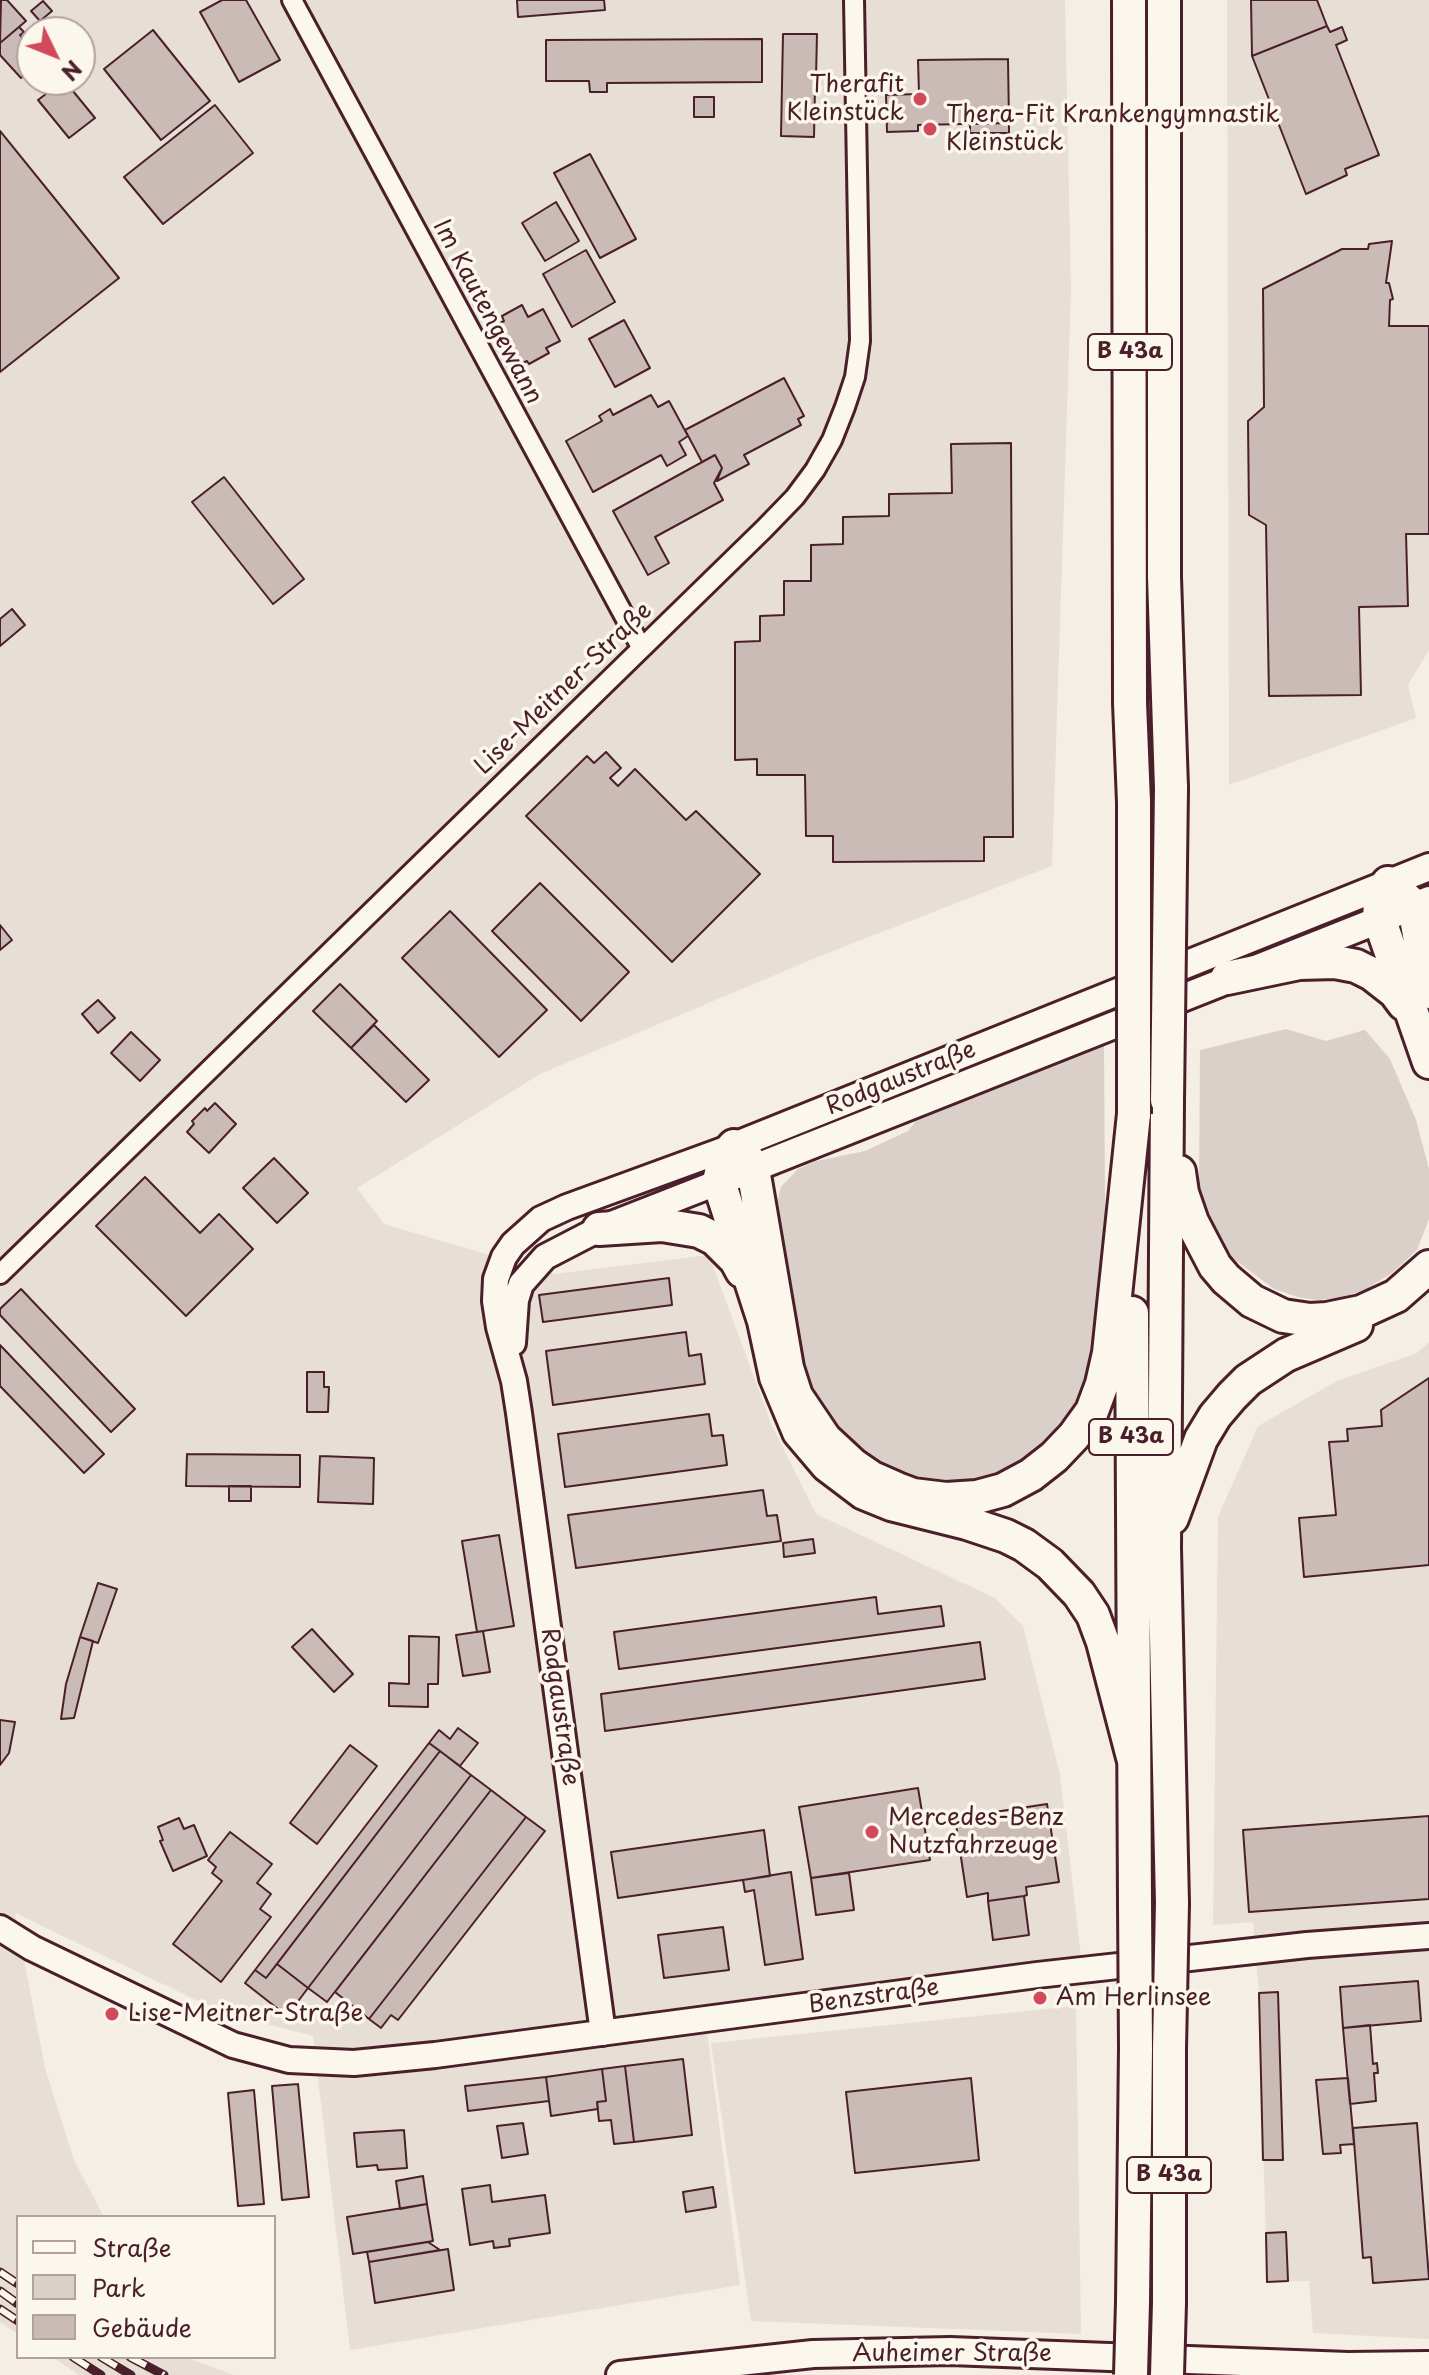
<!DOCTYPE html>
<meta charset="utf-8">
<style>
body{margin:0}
#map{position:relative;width:1429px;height:2375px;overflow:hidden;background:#f4eee4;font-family:"Playpen Sans",sans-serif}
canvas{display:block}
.legend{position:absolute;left:16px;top:2215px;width:260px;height:144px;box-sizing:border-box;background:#fbf7ec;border:2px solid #b4a19f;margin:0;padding:10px 14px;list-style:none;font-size:24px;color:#4a1f2b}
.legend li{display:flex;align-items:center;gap:16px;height:40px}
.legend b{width:40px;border:2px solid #b4a19f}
.north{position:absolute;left:16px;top:16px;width:80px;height:80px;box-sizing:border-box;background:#fbf7ec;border:2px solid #b4a19f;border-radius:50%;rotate:133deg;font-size:22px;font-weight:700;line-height:32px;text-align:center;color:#4a1f2b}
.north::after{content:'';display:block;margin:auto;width:28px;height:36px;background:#d1495b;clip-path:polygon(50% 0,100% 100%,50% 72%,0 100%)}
</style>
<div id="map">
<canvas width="1429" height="2375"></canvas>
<ul class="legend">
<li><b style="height:10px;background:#fbf7ec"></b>Straße</li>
<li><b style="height:22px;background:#dbd0c9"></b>Park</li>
<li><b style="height:22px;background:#cabbb6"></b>Gebäude</li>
</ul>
<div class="north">N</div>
</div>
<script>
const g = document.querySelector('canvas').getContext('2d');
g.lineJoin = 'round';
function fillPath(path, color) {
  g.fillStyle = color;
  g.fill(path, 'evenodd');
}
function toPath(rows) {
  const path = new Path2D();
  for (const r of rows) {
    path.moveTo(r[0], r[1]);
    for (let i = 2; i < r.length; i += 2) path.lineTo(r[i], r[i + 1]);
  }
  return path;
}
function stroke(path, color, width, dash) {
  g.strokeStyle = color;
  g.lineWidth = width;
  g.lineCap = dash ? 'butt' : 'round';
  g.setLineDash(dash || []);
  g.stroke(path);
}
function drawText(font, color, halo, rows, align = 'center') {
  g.font = font + ' "Playpen Sans",sans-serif';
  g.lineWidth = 7;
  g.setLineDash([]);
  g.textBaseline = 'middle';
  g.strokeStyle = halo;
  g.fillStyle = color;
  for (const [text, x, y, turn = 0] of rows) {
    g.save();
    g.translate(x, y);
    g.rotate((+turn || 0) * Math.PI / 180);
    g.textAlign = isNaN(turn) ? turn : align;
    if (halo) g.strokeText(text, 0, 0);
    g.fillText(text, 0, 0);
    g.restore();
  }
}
fillPath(toPath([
 [0,0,1065,0,1071,290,1052,866,820,956,540,1074,357,1188,384,1224,554,1274,709,1255,772,1426,816,1514,995,1598,1023,1626,1060,1775,1081,1957,704,2009,740,2285,350,2350,313,2036,221,2012,15,1913,45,2068,74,2160,104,2217,18,2217,18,2334,0,2322],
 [32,32,80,32,80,80,32,80],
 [1227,0,1429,0,1429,650,1408,685,1416,718,1229,785],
 [1429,1342,1429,2339,1313,2333,1309,2281,1267,2282,1259,1993,1253,1922,1213,1925,1218,1517,1258,1426,1337,1381,1417,1353],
 [1076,2006,1081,2334,751,2321,711,2043],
 [52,2357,186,2357,234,2375,79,2375]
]), '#e7dfd6');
fillPath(toPath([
 [1286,1029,1326,1041,1365,1030,1390,1059,1416,1120,1429,1169,1429,1219,1417,1250,1392,1273,1366,1289,1341,1298,1316,1300,1298,1297,1274,1289,1227,1254,1203,1212,1199,1191,1200,1050],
 [1104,1045,1106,1352,1069,1435,982,1488,878,1476,802,1393,777,1239,776,1206,781,1187,798,1169,816,1161,865,1151,908,1131,916,1121]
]), '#dbd0c9');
const building = toPath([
 [1,0,7,0,26,21,0,43,1,0],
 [222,0,246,0,280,60,239,82,200,12,222,0],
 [517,0,604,0,605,10,518,17,517,0],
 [1251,0,1317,0,1327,26,1252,56,1251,0],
 [43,1,52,11,40,21,31,11,43,1],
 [1327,26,1330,32,1342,27,1347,40,1336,45,1379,155,1345,169,1347,175,1306,194,1252,56,1327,26],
 [19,27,24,32,20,35,30,46,24,51,29,58,26,60,32,67,21,78,0,55,0,43,19,27],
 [153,30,210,101,161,140,104,69,153,30],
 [783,34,817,34,816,78,821,78,820,87,815,87,814,137,781,136,783,34],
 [762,39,762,82,607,83,607,92,590,92,589,81,546,81,546,40,762,39],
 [1008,59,1009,123,918,125,918,131,887,132,886,95,919,94,918,60,1008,59],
 [64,80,95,118,69,138,38,100,64,80],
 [694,97,714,97,714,117,694,117,694,97],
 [215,105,253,153,163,224,124,177,215,105],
 [1009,123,1009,133,970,133,970,124,1009,123],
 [0,131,119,278,0,372,0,131],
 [590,154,636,239,600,258,554,173,590,154],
 [556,202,579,241,545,261,522,223,556,202],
 [1392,241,1386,283,1389,283,1393,299,1390,300,1389,326,1429,326,1429,534,1406,534,1408,606,1359,607,1361,695,1269,696,1266,525,1249,515,1248,421,1264,407,1263,289,1342,249,1368,249,1369,244,1392,241],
 [586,250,615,302,572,327,543,274,586,250],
 [522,305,528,317,543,309,560,341,546,348,549,353,529,364,527,361,519,365,512,350,505,353,501,351,499,343,504,340,496,325,504,321,502,316,522,305],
 [624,320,650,368,615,387,589,339,624,320],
 [784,378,804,416,798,419,801,425,744,455,749,464,717,481,722,468,715,455,702,462,685,430,784,378],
 [651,395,658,407,669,401,688,436,679,442,686,455,667,466,661,455,593,492,566,441,602,421,599,416,610,409,613,415,651,395],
 [1011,443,1013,837,984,837,984,861,833,862,833,836,806,836,805,775,757,775,757,759,735,760,735,642,760,641,760,616,784,615,784,581,811,581,811,545,843,544,843,517,889,516,889,494,952,493,951,444,1011,443],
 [715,455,722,468,714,483,723,500,655,537,669,563,648,575,613,511,715,455],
 [224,477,304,579,273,604,192,502,224,477],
 [12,609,25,625,0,646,0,619,12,609],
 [606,752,621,768,610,778,618,786,635,769,686,820,696,811,760,874,672,962,526,816,587,756,594,763,606,752],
 [540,883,629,972,581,1021,492,931,540,883],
 [450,911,547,1010,499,1057,402,958,450,911],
 [0,925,12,940,0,950,0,925],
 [340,984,377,1021,351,1048,313,1011,340,984],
 [98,1000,115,1018,98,1033,82,1014,98,1000],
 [374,1025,429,1080,406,1102,351,1048,374,1025],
 [131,1032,160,1060,140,1081,111,1053,131,1032],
 [215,1103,236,1124,209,1153,187,1132,194,1124,192,1121,205,1108,207,1111,215,1103],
 [274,1158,308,1193,277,1223,243,1188,274,1158],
 [145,1177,200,1233,219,1214,253,1249,186,1316,96,1226,145,1177],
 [669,1278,672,1305,543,1322,539,1295,669,1278],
 [21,1289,135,1409,111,1432,0,1315,0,1309,21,1289],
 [686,1332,689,1356,701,1354,705,1384,553,1405,546,1351,686,1332],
 [0,1345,104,1454,84,1473,0,1386,0,1345],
 [307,1372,324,1372,324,1387,329,1387,328,1412,307,1412,307,1372],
 [1429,1378,1429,1565,1304,1577,1299,1518,1336,1515,1329,1442,1348,1441,1347,1429,1382,1426,1381,1410,1429,1378],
 [709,1414,712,1436,723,1435,727,1465,565,1487,558,1434,709,1414],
 [187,1454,300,1455,300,1487,186,1486,187,1454],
 [320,1456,374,1458,373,1504,318,1502,320,1456],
 [229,1486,251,1486,251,1501,229,1501,229,1486],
 [763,1490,767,1516,777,1515,781,1541,576,1568,568,1515,763,1490],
 [499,1535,514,1626,477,1632,462,1541,499,1535],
 [813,1539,815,1553,784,1557,783,1543,813,1539],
 [98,1583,117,1589,98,1643,80,1637,98,1583],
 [876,1597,878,1614,941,1606,944,1626,619,1669,614,1632,876,1597],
 [312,1629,353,1674,334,1692,292,1647,312,1629],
 [483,1631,490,1672,463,1676,456,1635,483,1631],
 [409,1636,439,1637,438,1684,428,1684,428,1707,389,1706,389,1683,409,1684,409,1636],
 [80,1637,93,1641,74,1718,61,1719,66,1684,80,1637],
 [980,1642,985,1679,605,1731,601,1694,980,1642],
 [0,1720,15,1722,9,1753,0,1765,0,1720],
 [458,1728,478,1743,460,1766,429,1743,439,1730,450,1739,458,1728],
 [429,1743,440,1751,266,1978,255,1970,429,1743],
 [350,1745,377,1766,317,1844,290,1823,350,1745],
 [440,1751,471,1775,308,1988,277,1964,440,1751],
 [471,1775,491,1790,327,2002,308,1988,471,1775],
 [918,1788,930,1860,811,1878,799,1807,918,1788],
 [491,1790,526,1817,369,2019,335,1992,491,1790],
 [1047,1804,1059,1882,1026,1887,1027,1895,1024,1896,988,1901,988,1893,967,1897,955,1818,1047,1804],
 [1429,1816,1429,1899,1249,1912,1243,1830,1429,1816],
 [526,1817,545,1831,398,2020,391,2015,381,2028,369,2019,526,1817],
 [179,1818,184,1829,194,1825,207,1856,173,1871,160,1841,163,1840,158,1827,179,1818],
 [764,1830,770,1876,618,1898,611,1852,764,1830],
 [230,1832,272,1864,257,1883,271,1894,260,1909,271,1917,221,1982,173,1944,222,1881,212,1873,216,1867,208,1860,230,1832],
 [791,1872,803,1959,765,1965,754,1890,745,1892,743,1880,791,1872],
 [849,1873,854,1910,816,1915,811,1878,849,1873],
 [1024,1896,1029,1935,993,1940,988,1901,1024,1896],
 [723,1927,729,1970,664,1978,658,1935,723,1927],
 [277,1964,308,1988,287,2016,245,1983,255,1970,266,1978,277,1964],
 [1418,1981,1421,2021,1343,2028,1340,1987,1418,1981],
 [1278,1992,1283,2160,1263,2160,1259,1993,1278,1992],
 [1370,2025,1373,2064,1377,2063,1378,2073,1374,2073,1376,2101,1350,2104,1343,2028,1370,2025],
 [683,2059,692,2135,634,2142,625,2066,683,2059],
 [625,2066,634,2142,614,2144,611,2120,599,2121,597,2102,606,2101,602,2069,625,2066],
 [602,2069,606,2101,597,2102,598,2109,551,2116,546,2077,602,2069],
 [546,2077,549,2101,468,2111,465,2086,546,2077],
 [971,2078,979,2160,855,2173,846,2092,971,2078],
 [1348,2078,1354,2144,1340,2145,1341,2153,1323,2154,1316,2080,1348,2078],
 [298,2084,309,2197,282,2200,272,2086,298,2084],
 [254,2090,264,2204,238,2206,228,2093,254,2090],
 [523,2123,528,2154,502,2158,497,2126,523,2123],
 [1417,2123,1429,2279,1373,2283,1371,2257,1363,2258,1353,2128,1417,2123],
 [404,2130,407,2168,378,2170,377,2165,357,2167,354,2133,404,2130],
 [423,2176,427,2204,400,2209,396,2181,423,2176],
 [490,2185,492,2202,545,2195,550,2233,509,2239,510,2246,494,2248,493,2241,470,2245,462,2189,490,2185],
 [713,2187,716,2207,686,2212,683,2192,713,2187],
 [427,2204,433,2241,353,2254,347,2217,427,2204],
 [1286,2232,1288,2281,1267,2282,1266,2233,1286,2232],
 [428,2242,440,2250,369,2262,367,2252,428,2242],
 [448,2249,454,2290,375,2303,369,2262,448,2249]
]);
fillPath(building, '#cabbb6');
stroke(building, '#4a1f2b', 2);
const minor = toPath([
 [292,0,641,647],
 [0,1274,764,529,795,497,815,470,832,440,845,407,855,377,860,341,854,0]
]);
const tertiary = toPath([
 [513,1343,516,1300,521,1284,545,1257,599,1229,719,1182],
 [0,1928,32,1948,233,2045,289,2060,354,2063,435,2055,1037,1975,1307,1945,1429,1936],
 [603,2033,519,1413,514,1381,499,1327,495,1301,496,1279,504,1257,513,1244,541,1219,567,1207,734,1146]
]);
const secondary = toPath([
 [734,1146,1429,867],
 [734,1176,1429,900],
 [620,2375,813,2354,950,2351,1348,2366,1429,2365]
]);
const trunk = toPath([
 [1129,0,1130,703,1134,802],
 [1164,0,1164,577,1171,788],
 [1227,978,1299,963,1335,962,1356,966,1372,974,1395,992,1404,1004],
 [1429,992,1414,906,1388,883,1380,904,1379,918,1429,1062],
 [1167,1100,1164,1548,1172,1903],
 [1179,1172,1182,1193,1192,1222,1215,1266,1226,1279,1252,1301,1283,1316,1310,1320,1327,1319,1361,1312,1396,1296,1429,1267],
 [599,1229,662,1225,699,1231,715,1239,736,1260,742,1271],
 [1132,1313,1135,1903],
 [1172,1518,1201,1439,1215,1416,1232,1396,1248,1380,1286,1355,1356,1325],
 [1134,1761,1103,1642,1093,1615,1079,1594,1050,1564,1024,1545,1006,1536,967,1523,891,1504,864,1493,827,1465,799,1432,776,1377,764,1321,719,1182,724,1158,734,1146,743,1151,753,1169,787,1368,796,1396,825,1439,853,1465,872,1478,897,1489,913,1495,946,1499,977,1497,1003,1490,1031,1475,1054,1457,1074,1436,1092,1411,1102,1384,1109,1353,1134,1114],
 [1133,2302,1136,2048],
 [1169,2303,1169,2048]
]);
stroke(minor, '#4a1f2b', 24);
stroke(tertiary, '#4a1f2b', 30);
stroke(secondary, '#4a1f2b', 32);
stroke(trunk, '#4a1f2b', 38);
stroke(minor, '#fbf7ec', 18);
stroke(tertiary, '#fbf7ec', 24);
stroke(secondary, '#fbf7ec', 26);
stroke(trunk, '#fbf7ec', 32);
const rail = toPath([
 [0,2272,18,2284],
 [0,2291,18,2304],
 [0,2309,18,2321],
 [73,2357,101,2375],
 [101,2357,131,2375],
 [130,2357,164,2375]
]);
stroke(rail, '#4a1f2b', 9);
stroke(rail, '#fbf7ec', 6, [18]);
const trunkBridge = toPath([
 [1167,1100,1171,788],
 [1134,1114,1134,802],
 [1135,1903,1136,2048],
 [1169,2048,1172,1903],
 [1131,2375,1133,2302],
 [1167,2375,1169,2303]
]);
stroke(trunkBridge, '#4a1f2b', 38, []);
stroke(trunkBridge, '#fbf7ec', 32);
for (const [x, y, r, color] of [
 [920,99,8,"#d1495b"],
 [930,129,8,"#d1495b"],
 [872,1832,8,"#d1495b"],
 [1040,1998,8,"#d1495b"],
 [112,2014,8,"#d1495b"]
]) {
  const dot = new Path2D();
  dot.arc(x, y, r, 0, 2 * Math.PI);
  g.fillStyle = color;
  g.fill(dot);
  stroke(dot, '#fbf7ec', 3);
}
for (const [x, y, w] of [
 [1130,352,84],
 [1131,1437,84],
 [1169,2175,84]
]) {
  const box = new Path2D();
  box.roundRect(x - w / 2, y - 18, w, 36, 6);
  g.fillStyle = '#fbf7ec';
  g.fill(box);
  stroke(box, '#4a1f2b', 2);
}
drawText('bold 22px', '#4a1f2b', null, [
 ["B 43a",1130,352],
 ["B 43a",1131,1437],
 ["B 43a",1169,2175]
]);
drawText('24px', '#4a1f2b', '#fbf7ec', [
 ["Therafit",904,85,"right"],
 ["Kleinstück",904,113,"right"],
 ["Thera-Fit Krankengymnastik",946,115],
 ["Kleinstück",946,143],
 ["Mercedes-Benz",888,1818],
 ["Nutzfahrzeuge",888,1846],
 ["Am Herlinsee",1056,1998],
 ["Lise-Meitner-Straße",128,2014]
], 'left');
drawText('24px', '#4a1f2b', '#fbf7ec', [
 ["Im Kautengewann",487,312,62],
 ["Lise-Meitner-Straße",564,689,-44],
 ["Rodgaustraße",901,1079,-22],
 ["Rodgaustraße",559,1707,82],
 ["Benzstraße",874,1997,-8],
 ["Auheimer Straße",952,2354]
]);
</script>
